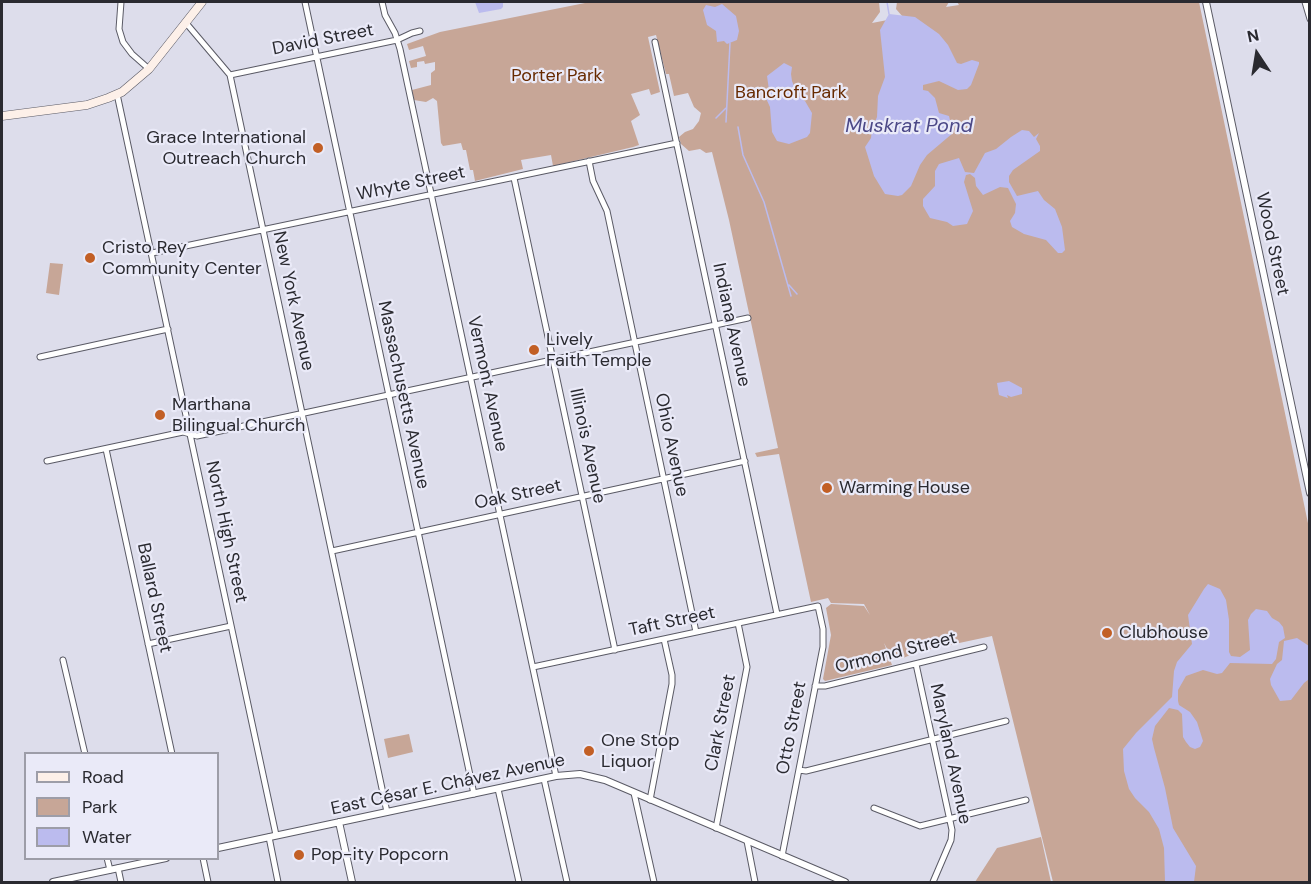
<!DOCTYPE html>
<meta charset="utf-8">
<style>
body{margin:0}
#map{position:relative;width:1311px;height:884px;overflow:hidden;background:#ddddeb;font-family:"DM Sans",sans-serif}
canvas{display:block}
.frame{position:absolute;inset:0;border:3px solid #2a2a30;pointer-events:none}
.legend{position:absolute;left:24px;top:752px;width:195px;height:108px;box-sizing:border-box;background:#eaeaf8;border:2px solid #9d9da8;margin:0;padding:8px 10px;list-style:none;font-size:18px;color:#2a2a30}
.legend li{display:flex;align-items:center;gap:12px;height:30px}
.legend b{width:30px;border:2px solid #9d9da8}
.north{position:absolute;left:1227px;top:24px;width:60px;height:60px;-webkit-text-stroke:4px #eaeaf8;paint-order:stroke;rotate:348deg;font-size:16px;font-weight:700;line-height:24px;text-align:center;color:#2a2a30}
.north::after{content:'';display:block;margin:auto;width:21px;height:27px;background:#2a2a30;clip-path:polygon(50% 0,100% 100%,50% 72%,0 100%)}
</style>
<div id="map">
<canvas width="1311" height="884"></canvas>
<div class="frame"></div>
<ul class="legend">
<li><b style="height:8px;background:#fdf0e9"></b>Road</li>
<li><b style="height:16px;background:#c7a697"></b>Park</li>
<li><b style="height:16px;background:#bbe"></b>Water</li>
</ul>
<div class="north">N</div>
</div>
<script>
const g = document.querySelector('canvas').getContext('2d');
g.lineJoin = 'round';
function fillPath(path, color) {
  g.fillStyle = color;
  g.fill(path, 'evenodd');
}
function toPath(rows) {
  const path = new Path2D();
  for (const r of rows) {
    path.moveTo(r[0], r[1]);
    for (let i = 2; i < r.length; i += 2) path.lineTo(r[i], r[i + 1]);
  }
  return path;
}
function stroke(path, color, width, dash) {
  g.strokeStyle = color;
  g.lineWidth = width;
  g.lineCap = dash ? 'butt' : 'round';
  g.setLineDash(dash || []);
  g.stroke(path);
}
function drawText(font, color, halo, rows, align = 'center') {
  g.font = font + ' "DM Sans",sans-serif';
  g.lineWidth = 4.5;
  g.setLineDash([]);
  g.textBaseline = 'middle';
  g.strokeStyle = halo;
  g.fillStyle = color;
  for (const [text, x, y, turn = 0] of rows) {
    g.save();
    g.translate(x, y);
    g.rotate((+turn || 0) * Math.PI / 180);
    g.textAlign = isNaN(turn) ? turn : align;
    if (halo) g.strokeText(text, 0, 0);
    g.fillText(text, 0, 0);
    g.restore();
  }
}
fillPath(toPath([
 [590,2,879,2,880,12,872,23,903,17,896,9,897,2,949,2,946,7,959,5,957,2,1199,2,1309,528,1309,882,1053,882,992,636,917,652,901,659,897,657,892,658,884,643,892,665,825,681,823,679,831,635,826,608,831,604,864,606,870,615,864,604,831,603,828,598,811,602,779,454,757,457,755,453,778,448,729,220,712,152,706,153,700,149,689,151,681,144,679,137,685,132,693,129,699,121,701,113,694,107,688,93,674,96,669,74,666,74,656,35,648,37,660,92,651,95,649,89,631,94,640,115,631,121,639,145,633,147,553,166,551,155,521,160,523,169,475,181,473,170,470,170,466,150,463,150,461,143,443,146,441,143,437,101,433,98,426,102,414,100,412,90,431,85,431,73,435,70,435,62,425,64,424,61,417,62,417,67,411,68,409,61,426,56,423,46,409,50,407,44,440,32],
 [50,263,63,264,59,295,46,293],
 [409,734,413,752,388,758,384,739],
 [1041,837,1051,882,975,882,997,848]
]), '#c7a697');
fillPath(toPath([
 [475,2,503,2,503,7,501,9,479,13],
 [722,4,736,16,739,31,737,40,727,44,724,41,717,42,716,31,707,25,703,10,706,5,715,7],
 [889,14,915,17,939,34,948,45,957,63,961,64,972,60,979,62,979,64,971,85,967,89,958,90,939,81,923,85,923,90,928,91,935,98,939,113,949,116,953,133,927,155,920,165,911,186,902,195,898,196,885,194,874,176,865,147,871,138,872,129,877,117,878,96,885,77,880,30],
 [784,63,792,67,791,74,792,81,798,96,805,101,812,113,810,133,807,137,789,144,777,141,772,132,770,107,764,94,769,90,767,76],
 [1022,130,1029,131,1034,137,1039,133,1036,139,1040,146,1040,151,1013,170,1009,176,1009,182,1017,196,1038,191,1044,200,1055,209,1062,227,1065,250,1062,253,1058,253,1046,240,1024,234,1012,227,1010,221,1015,213,1016,204,1008,188,1000,187,983,195,976,186,975,178,970,174,966,175,964,182,973,211,967,224,953,226,947,222,930,218,923,206,923,199,935,186,935,171,939,164,959,158,965,172,974,173,985,153,996,149,1011,137],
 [1009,381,1022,388,1022,394,1011,397,1007,395,1008,398,999,395,997,383],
 [1208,584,1220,589,1226,600,1229,620,1229,652,1231,656,1240,657,1250,650,1248,620,1251,614,1256,609,1267,611,1272,618,1279,622,1283,627,1285,638,1279,642,1276,659,1272,664,1230,663,1222,673,1217,674,1203,670,1186,676,1178,690,1178,701,1179,705,1190,712,1197,722,1203,741,1200,747,1195,749,1190,747,1186,742,1183,737,1182,714,1178,710,1169,708,1155,726,1152,739,1154,748,1165,788,1173,828,1196,866,1194,882,1165,882,1164,848,1159,829,1149,812,1135,798,1129,789,1124,771,1123,749,1136,733,1172,697,1174,671,1177,662,1192,644,1188,615,1204,589],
 [1297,638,1309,646,1309,679,1304,683,1291,700,1280,701,1271,685,1270,679,1277,664,1282,660,1284,641]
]), '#bbe');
stroke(toPath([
 [887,2,889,14],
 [716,118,726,108],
 [726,122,730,43],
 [738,127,743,155,764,202,791,296],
 [789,285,797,294]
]), '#bbe', 1.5);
const minor = toPath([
 [121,2,119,29,123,42,132,54,149,69],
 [305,2,474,794],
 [382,2,385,15,395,33,400,49,556,776],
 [1305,2,1310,19],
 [186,23,230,75,387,812],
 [655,42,777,614],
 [230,75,397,40,412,33,420,31],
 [117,94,276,835],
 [589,161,593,181,607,211,696,632],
 [514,178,615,650],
 [152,253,677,143],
 [40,357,168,329],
 [106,449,172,754],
 [47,461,183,432,197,436,748,318],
 [332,551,745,461],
 [148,644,231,626],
 [63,660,85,754],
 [916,664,952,830,951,840,933,882],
 [533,667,818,606,823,629,823,647,782,856],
 [815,686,825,686,984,647],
 [799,770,806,771,1006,721],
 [544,779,567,882],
 [498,789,519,882],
 [634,793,654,882],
 [650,800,672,684,672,675,664,639],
 [874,808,920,826,1026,800],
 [716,828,747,667,738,623],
 [269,837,278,882],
 [747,841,755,882],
 [107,858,110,870],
 [203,858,208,882],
 [118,868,121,882]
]);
const tertiary = toPath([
 [1206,2,1310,493],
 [339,822,352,882],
 [218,848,556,776,580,774,605,780,845,882],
 [53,882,166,858]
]);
const secondary = toPath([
 [2,116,87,105,108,98,122,92,149,69,202,2]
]);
stroke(minor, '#5a5a65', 7);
stroke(tertiary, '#5a5a65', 8);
stroke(secondary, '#5a5a65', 9);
stroke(minor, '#fff', 5);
stroke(tertiary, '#fff', 6);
stroke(secondary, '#fdf0e9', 8);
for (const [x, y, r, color] of [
 [318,148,6,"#c25f25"],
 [90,258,6,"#c25f25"],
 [534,350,6,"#c25f25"],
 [160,415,6,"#c25f25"],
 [827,488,6,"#c25f25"],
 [1107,633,6,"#c25f25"],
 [589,751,6,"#c25f25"],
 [299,855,6,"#c25f25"]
]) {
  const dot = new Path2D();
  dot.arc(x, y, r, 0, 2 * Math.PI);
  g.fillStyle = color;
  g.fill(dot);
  stroke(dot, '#eaeaf8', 2);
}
drawText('18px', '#2a2a30', '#eaeaf8', [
 ["David Street",323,40,-11],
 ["Whyte Street",411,184,-12],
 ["Wood Street",1272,244,78],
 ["New York Avenue",293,301,78],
 ["Indiana Avenue",731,325,78],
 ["Vermont Avenue",487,384,78],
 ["Massachusetts Avenue",403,395,78],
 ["Ohio Avenue",671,445,78],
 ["Illinois Avenue",587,446,78],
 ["Oak Street",518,495,-12],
 ["North High Street",226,532,78],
 ["Ballard Street",154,598,78],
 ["Taft Street",672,622,-12],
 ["Ormond Street",896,653,-14],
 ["Clark Street",721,723,-79],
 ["Otto Street",792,728,-79],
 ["Maryland Avenue",950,754,78],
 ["East César E. Chávez Avenue",448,785,-12]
]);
drawText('18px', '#672a00', '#eaeaf8', [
 ["Porter Park",557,76],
 ["Bancroft Park",791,93]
]);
drawText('18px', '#2a2a30', '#eaeaf8', [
 ["Grace International",306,138,"right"],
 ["Outreach Church",306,159,"right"],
 ["Cristo Rey",102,248],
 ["Community Center",102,269],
 ["Lively",546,340],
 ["Faith Temple",546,361],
 ["Marthana",172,405],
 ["Bilingual Church",172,426],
 ["Warming House",839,488],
 ["Clubhouse",1119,633],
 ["One Stop",601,741],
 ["Liquor",601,762],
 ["Pop-ity Popcorn",311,855]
], 'left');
drawText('italic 20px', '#4c4887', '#eaeaf8', [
 ["Muskrat Pond",909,127]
]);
</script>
